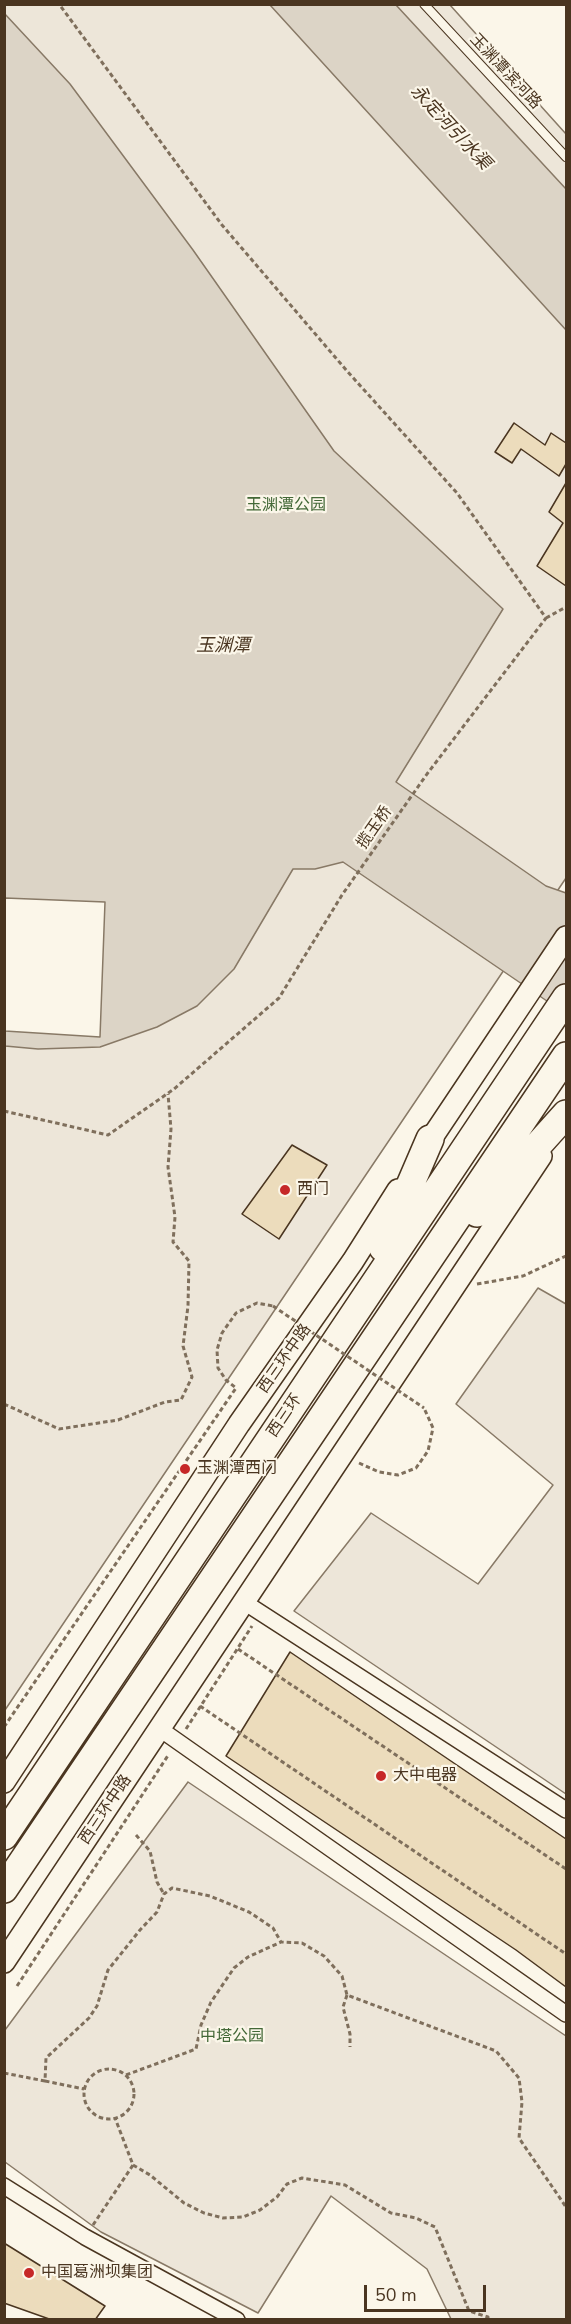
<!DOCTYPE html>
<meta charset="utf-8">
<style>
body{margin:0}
#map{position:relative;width:571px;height:2324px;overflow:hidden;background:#fbf6e9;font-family:"Nunito Sans",sans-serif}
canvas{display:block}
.frame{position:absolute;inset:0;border:6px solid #4a3520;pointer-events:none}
.scale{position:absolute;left:364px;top:2285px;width:122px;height:27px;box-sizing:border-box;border:3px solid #4a3520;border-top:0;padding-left:8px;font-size:18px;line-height:21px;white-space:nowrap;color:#4a3520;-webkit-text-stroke:4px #fbf6e9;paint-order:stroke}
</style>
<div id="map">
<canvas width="571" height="2324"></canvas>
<div class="frame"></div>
<div class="scale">50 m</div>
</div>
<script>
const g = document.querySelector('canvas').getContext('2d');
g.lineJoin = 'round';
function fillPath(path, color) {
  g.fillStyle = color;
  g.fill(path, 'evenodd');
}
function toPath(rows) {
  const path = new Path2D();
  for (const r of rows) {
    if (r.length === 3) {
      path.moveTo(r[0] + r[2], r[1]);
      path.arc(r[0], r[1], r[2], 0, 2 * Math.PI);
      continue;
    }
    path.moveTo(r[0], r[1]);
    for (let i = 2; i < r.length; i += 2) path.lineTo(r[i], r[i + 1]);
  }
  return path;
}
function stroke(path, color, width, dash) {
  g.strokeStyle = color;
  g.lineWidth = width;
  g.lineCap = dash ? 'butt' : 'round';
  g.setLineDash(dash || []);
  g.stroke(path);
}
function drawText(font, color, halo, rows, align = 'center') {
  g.font = font + ' "Nunito Sans","Noto Sans SC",sans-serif';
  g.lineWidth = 4.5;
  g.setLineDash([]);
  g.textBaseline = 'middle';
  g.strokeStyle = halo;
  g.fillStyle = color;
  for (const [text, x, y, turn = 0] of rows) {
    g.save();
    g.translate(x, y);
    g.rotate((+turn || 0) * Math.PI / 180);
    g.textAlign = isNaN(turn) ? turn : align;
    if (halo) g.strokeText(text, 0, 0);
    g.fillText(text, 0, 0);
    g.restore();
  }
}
const green = toPath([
 [5,5,450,5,566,134,566,878,5,1710,5,5],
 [538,1288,566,1304,566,1794,294,1611,371,1513,478,1584,553,1485,456,1404,538,1288],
 [188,1782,566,2036,566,2319,451,2319,427,2269,331,2196,258,2313,101,2232,5,2162,5,2030,188,1782]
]);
fillPath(green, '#ede6d9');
stroke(green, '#887966', 1.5);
const water = toPath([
 [270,5,396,5,566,189,566,330,270,5],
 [4,13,70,84,193,250,334,451,503,609,396,782,546,886,566,893,566,1014,343,862,315,869,293,869,234,969,197,1006,157,1027,100,1047,38,1049,5,1046,4,13]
]);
fillPath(water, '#dcd4c6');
stroke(water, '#887966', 1.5);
const pier = toPath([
 [5,898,105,902,100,1037,5,1031,5,898]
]);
fillPath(pier, '#fbf6e9');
stroke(pier, '#887966', 1.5);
const building = toPath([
 [514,423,545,445,551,433,566,443,566,464,559,476,521,449,512,463,495,452,514,423],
 [566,483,566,586,537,566,563,523,549,512,566,483],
 [292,1145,327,1165,279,1239,242,1214,292,1145],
 [290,1652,566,1839,566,1987,516,1950,226,1756,290,1652],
 [4,2243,105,2306,95,2320,52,2320,4,2303,4,2243]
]);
fillPath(building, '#ecdcbc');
stroke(building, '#4a3520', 1.5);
const lane = toPath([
 [424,4,566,157]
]);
const street = toPath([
 [244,1602,566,1810],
 [160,1729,566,2014],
 [4,2186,85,2237,237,2320]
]);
const secondary = toPath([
 [423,1151,566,937],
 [4,1782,239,1424,353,1261,398,1190],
 [4,1962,541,1156]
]);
const highway = toPath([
 [477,1213,566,1114],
 [383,1248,430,1139],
 [4,1836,566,998],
 [4,1889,566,1056]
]);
stroke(lane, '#4a3520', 10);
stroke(street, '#4a3520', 18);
stroke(secondary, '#4a3520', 24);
stroke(highway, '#4a3520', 30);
stroke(toPath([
 [546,618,566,607],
 [4,1111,108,1135,174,1089,279,998,342,895,427,774,546,618,457,493,347,371,222,225,59,4],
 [477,1284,523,1276,566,1256],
 [4,1404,59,1429,118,1420,165,1402,181,1400,192,1377,183,1346,188,1306,189,1261,173,1242,175,1217,168,1167,171,1129,168,1094],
 [359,1463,379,1472,398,1475,416,1468,428,1451,433,1428,424,1408],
 [238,1649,566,1869],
 [200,1706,566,1954],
 [4,1727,236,1388,226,1380,218,1368,217,1350,222,1333,236,1313,257,1303,273,1306],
 [186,1729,252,1626],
 [136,1835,150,1851,157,1882,164,1894],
 [17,1986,169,1754],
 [347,1995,343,2007,350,2034,350,2047],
 [109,2094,25],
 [4,2073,45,2081,46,2058,89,2018,97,2006,108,1970,140,1930,157,1912,164,1894,172,1888,210,1896,249,1912,273,1928,281,1942,302,1943,324,1956,342,1976,347,1995,496,2051,519,2078,522,2102,519,2138,566,2207],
 [126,2075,196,2049,201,2025,211,2002,234,1968,248,1957,281,1942],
 [45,2081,84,2089],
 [133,2165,150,2175,184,2203,204,2213,223,2218,243,2217,260,2210,277,2197,287,2184,302,2178,345,2185,391,2213,416,2218,435,2227,469,2311,488,2317,488,2320],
 [93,2225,133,2165,115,2118]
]), '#7f6f5c', 3, [4.5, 3]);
stroke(lane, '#fbf6e9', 8);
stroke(street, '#fbf6e9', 15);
stroke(secondary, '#fbf6e9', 21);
stroke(highway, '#fbf6e9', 27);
stroke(toPath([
 [273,1306,424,1408]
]), '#7f6f5c', 3, [4.5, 3]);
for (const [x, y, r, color] of [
 [285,1190,6,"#c62828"],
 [185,1469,6,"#c62828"],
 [381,1776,6,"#c62828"],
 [29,2273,6,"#c62828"]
]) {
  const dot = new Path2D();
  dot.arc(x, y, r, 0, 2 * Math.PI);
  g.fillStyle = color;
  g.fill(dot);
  stroke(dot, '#fbf6e9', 2);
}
drawText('16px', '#4a3520', '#fbf6e9', [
 ["玉渊潭滨河路",505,72,47],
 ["揽玉桥",375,828,-55],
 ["西三环中路",285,1359,-55],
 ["西三环",285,1416,-56],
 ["西三环中路",106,1810,-56]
]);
drawText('16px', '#436837', '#fbf6e9', [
 ["玉渊潭公园",286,506],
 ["中塔公园",232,2037]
]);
drawText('16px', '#4a3520', '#fbf6e9', [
 ["西门",297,1190],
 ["玉渊潭西门",197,1469],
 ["大中电器",393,1776],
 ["中国葛洲坝集团",41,2273]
], 'left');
drawText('italic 18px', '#4a3520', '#fbf6e9', [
 ["永定河引水渠",450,128,47],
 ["玉渊潭",223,647]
]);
</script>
